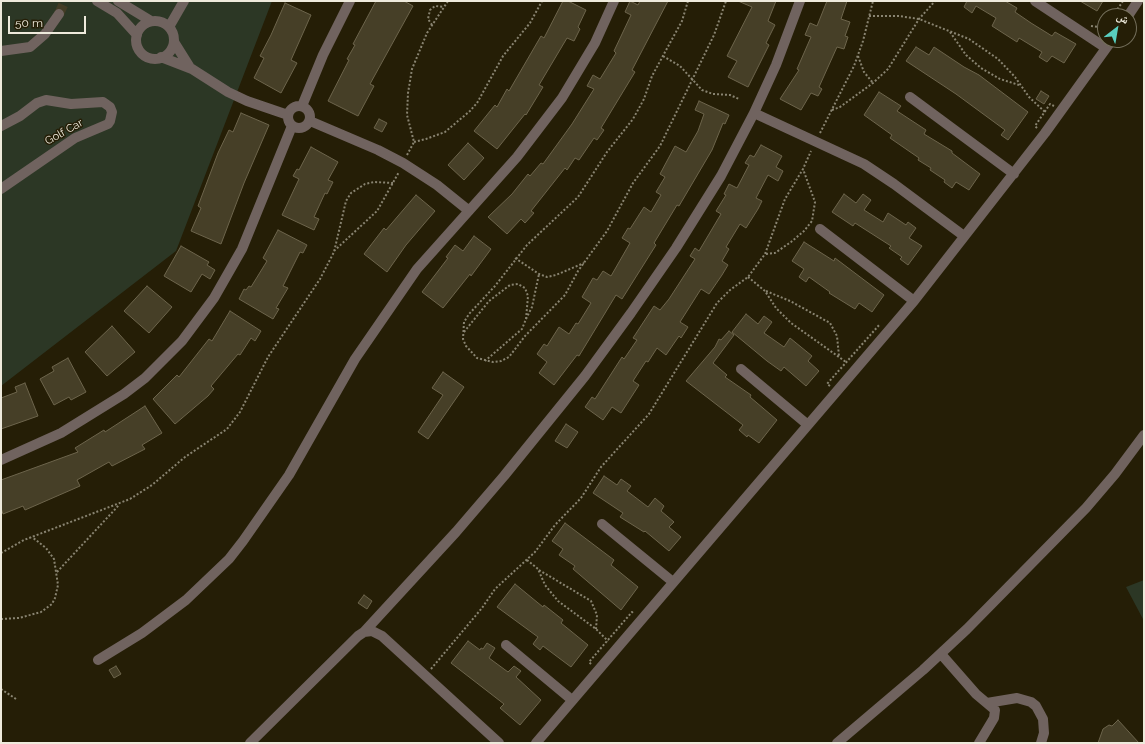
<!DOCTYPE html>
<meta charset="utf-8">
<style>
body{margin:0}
#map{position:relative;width:1145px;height:744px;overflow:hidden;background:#251e06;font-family:Raleway,"Noto Naskh Arabic",sans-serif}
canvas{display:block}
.frame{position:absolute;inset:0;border:2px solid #eeeadc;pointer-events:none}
.north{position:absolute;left:1097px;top:8px;width:40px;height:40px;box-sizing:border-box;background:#251e06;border:1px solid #75705c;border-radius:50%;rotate:31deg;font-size:11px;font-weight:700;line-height:16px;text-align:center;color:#eeeadc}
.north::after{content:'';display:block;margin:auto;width:14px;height:18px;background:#58cebf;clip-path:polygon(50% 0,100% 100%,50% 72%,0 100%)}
.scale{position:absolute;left:8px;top:16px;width:78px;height:18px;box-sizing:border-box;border:2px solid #eeeadc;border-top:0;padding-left:5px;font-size:12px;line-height:14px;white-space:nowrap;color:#eeeadc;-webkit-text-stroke:3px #251e06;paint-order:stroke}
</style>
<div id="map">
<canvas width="1145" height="744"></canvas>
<div class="frame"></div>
<div class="north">ش</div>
<div class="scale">50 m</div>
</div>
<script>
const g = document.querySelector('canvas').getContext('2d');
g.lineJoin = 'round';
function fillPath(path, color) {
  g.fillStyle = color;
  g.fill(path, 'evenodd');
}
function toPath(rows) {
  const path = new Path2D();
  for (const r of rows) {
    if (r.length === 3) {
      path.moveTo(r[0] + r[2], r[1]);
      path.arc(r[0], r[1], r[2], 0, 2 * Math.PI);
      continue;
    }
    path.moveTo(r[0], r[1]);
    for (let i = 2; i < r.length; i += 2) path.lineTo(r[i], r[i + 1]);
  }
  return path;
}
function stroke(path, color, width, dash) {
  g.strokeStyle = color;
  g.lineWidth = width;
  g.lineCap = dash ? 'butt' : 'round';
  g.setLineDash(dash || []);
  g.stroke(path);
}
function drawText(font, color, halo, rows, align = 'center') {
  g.font = font + ' Raleway,sans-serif';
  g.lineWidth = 3;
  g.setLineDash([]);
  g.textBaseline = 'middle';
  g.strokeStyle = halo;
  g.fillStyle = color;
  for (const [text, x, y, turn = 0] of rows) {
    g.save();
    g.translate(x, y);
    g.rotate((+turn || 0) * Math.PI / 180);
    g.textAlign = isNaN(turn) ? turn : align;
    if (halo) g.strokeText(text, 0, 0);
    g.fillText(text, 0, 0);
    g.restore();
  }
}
fillPath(toPath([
 [1,1,272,1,176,251,1,386],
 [1144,580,1144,621,1126,587]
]), '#2c3725');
const building = toPath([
 [376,1,404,1,413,6,370,84,374,86,358,116,328,101,349,60,347,59,355,45,353,44,376,1],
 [563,1,568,1,586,10,578,27,580,29,574,41,567,38,539,85,543,87,526,115,525,114,497,149,474,131,495,105,497,107,507,89,509,91,541,36,544,38,563,1],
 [630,1,638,5,640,1,668,1,632,70,635,72,601,128,604,130,597,140,594,138,579,160,575,158,567,170,565,168,531,211,534,213,525,223,521,219,507,234,488,217,512,194,528,174,530,176,541,163,543,164,572,124,594,89,587,86,593,75,600,79,616,53,614,51,631,15,625,12,630,1],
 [738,1,776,1,768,21,775,25,766,43,769,45,748,87,728,77,737,61,727,56,752,7,738,1],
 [827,1,847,1,841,19,850,22,845,36,848,37,844,49,837,47,819,87,822,89,818,96,811,93,801,110,780,99,799,70,797,69,811,37,805,35,810,23,817,26,827,1],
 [967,1,1005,1,1017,8,1015,12,1031,23,1052,36,1055,32,1076,44,1064,63,1052,56,1047,62,1039,57,1042,52,1019,38,1017,42,992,26,996,18,976,6,972,13,964,7,967,1],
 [1080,1,1103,1,1097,11,1080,1],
 [285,3,311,15,291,60,297,63,281,93,254,78,264,58,260,56,271,35,285,3],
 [916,47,929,55,934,47,964,67,979,75,1028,112,1008,140,1001,135,1005,130,956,94,906,61,916,47],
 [1041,91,1049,96,1044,104,1036,99,1041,91],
 [879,92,901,106,897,111,926,130,924,134,952,151,952,153,980,174,969,190,956,182,952,188,944,182,945,180,930,170,931,168,918,160,919,158,890,138,892,135,864,115,879,92],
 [699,101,729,115,725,124,723,123,712,150,679,206,677,205,654,243,656,245,622,299,616,295,579,356,577,355,554,385,539,373,547,362,537,354,544,344,547,346,559,327,569,334,576,323,578,324,591,303,582,297,593,278,597,280,603,271,611,276,630,243,622,238,628,228,630,229,644,207,651,212,661,195,656,192,665,177,660,174,675,146,686,152,698,131,704,114,695,110,699,101],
 [241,113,269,125,244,183,221,244,191,231,201,208,198,206,218,153,229,130,233,132,241,113],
 [379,119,387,123,382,132,374,128,379,119],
 [468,143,484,158,464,180,448,165,468,143],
 [761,145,782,156,776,167,783,171,778,181,768,175,756,198,762,201,758,209,746,228,740,224,726,247,729,249,722,261,728,265,722,275,709,294,701,289,680,322,688,327,681,338,679,336,666,355,657,348,648,362,646,361,633,381,639,385,621,413,612,407,603,420,585,407,592,397,595,399,622,357,624,359,637,340,633,338,654,306,660,310,669,299,695,259,690,256,695,248,699,251,721,214,716,211,726,195,724,194,729,184,737,188,749,165,745,163,750,155,754,157,761,145],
 [311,147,338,162,328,180,333,182,327,194,325,193,314,217,319,219,314,230,282,215,299,179,293,176,297,169,299,170,311,147],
 [844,194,856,203,863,194,871,200,864,210,883,222,888,213,906,225,908,222,916,228,909,238,922,246,908,265,900,259,902,257,889,248,891,246,855,223,853,226,832,212,844,194],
 [416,195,435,211,406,245,387,272,364,254,384,228,386,230,416,195],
 [278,230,307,245,303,253,300,252,283,286,288,288,276,308,279,309,273,319,239,299,244,289,246,290,249,286,251,287,267,261,263,258,278,230],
 [474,236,491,249,471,276,470,274,443,308,422,292,448,258,446,257,455,245,463,251,474,236],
 [804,242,834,261,835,258,884,295,872,312,859,303,855,309,829,293,830,292,809,277,806,282,799,277,804,269,792,261,804,242],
 [181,246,209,262,207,265,215,270,210,279,202,274,191,292,164,276,181,246],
 [147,286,172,307,149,333,124,311,147,286],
 [230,311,261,331,255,341,251,338,240,355,238,354,211,386,214,389,208,396,175,424,153,399,177,375,179,377,209,339,212,341,230,311],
 [746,314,758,324,764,316,772,322,764,333,784,347,790,338,812,356,808,361,819,371,806,386,784,367,781,371,767,361,732,332,746,314],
 [112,326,135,352,107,376,85,352,112,326],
 [729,331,734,335,713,363,727,375,725,377,751,395,750,397,777,420,759,443,748,435,747,437,739,430,743,425,686,381,715,347,719,339,721,340,729,331],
 [68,358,86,392,71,400,69,397,54,405,40,379,54,371,52,367,68,358],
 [443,372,464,387,428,439,418,432,443,395,432,388,443,372],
 [25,383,38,416,1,429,1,398,17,392,15,387,25,383],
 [145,406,162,433,142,445,145,449,112,466,109,462,77,480,80,486,25,510,23,506,3,514,1,508,1,480,78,452,75,448,104,430,105,432,145,406],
 [566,424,578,432,567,448,555,441,566,424],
 [604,476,617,485,621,479,631,486,627,491,648,507,655,498,664,506,661,511,674,522,669,527,681,537,669,551,645,531,644,532,620,517,623,513,593,493,604,476],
 [565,523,614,560,611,565,638,587,621,610,573,569,575,566,559,555,563,549,552,541,565,523],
 [515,584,543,607,544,605,563,620,561,623,588,645,571,667,543,646,540,650,533,644,538,637,497,607,515,584],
 [364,595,372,601,367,609,358,603,364,595],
 [468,641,480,650,481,648,483,649,487,643,495,648,489,658,508,672,514,666,521,671,516,677,541,700,520,725,500,708,504,704,451,663,468,641],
 [116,666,121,674,114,678,109,670,116,666],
 [1118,720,1139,743,1098,743,1103,729,1109,725,1112,726,1118,720]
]);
fillPath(building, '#463f27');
stroke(building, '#6d654c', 1);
stroke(toPath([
 [59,14,65,1]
]), '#433d26', 10, [10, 5]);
stroke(toPath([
 [688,1,682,21,652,76,644,99,633,119,607,152,578,197,527,245,495,286,469,314,464,322,463,339,466,346,477,358,493,362,501,361,509,357,525,336,565,295,578,271,607,231,633,183,660,146,714,35,726,1],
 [869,16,899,16,919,19,969,39,998,59,1015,77,1029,97,1045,112],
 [1113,16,1123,1],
 [432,25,428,19,430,10,435,6,444,7],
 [1091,26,1098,27,1105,25],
 [950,32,966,55,981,68,1000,79,1019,85],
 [663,56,680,66,702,90,713,94,730,95,739,99],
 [858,56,864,72,873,83],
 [832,110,840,107,873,83,888,69,919,19,935,1],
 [1037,128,1035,126,1050,104,1054,106],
 [820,133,854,66,863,41,873,1],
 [414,142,426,139,445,132,470,111,477,103,503,56,530,23,542,1],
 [407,155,414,142,407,115,408,93,412,69,427,33,448,1],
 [334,251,377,211,399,172],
 [766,254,775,253,791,242,804,231,812,221,815,202,803,169],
 [515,258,539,274,547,277,556,275,584,263],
 [748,277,765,291,776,308,791,323,846,362],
 [766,291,790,301,830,323,837,336,839,356],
 [526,319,532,307,539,274],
 [464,332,489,301,510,285,518,284,525,288,528,296,526,319,522,329,485,361],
 [830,386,827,384,880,324],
 [1,553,24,540,130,499,152,485,185,457,227,429,240,412,268,357,320,279,334,252,346,201,351,193,365,184,374,182,393,183],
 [527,560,538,569,545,585,558,601,596,629,608,641],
 [539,570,591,601,597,615,596,629],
 [57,572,119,505],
 [1,619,19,618,41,612,52,604,55,598,58,585,54,559,46,548,32,537],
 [591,664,589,662,632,612,634,614],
 [431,669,482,608,495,589,535,552,555,525,581,498,601,467,649,414,717,303,730,290,748,277,765,254,785,199,803,169,811,151],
 [1,689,16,699]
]), '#898471', 2, [2, 2]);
stroke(toPath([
 [97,1,117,13,137,35],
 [118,1,151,21],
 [1035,1,1106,48],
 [1128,16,1138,1],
 [155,40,19],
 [169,27,184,1],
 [174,42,189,66],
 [1,51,30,47,45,34,59,14],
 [161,57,192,69,228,92,247,101,288,115],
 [910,97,1014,174],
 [299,117,11],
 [302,106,323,55,350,1],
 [754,113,864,164,894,184,964,236],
 [310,121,378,150,403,163,437,185,468,210],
 [1,126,20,116,37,103,46,100,71,104,103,102,110,107,112,112,110,121,108,124,75,138,1,189],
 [820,229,914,301],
 [741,369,808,425],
 [1,460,61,433,124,394,145,378,182,341,214,298,242,249,292,126],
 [602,524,673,582],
 [364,632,456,532,504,476,585,376,631,313,676,248,721,176,754,113,776,65,800,1],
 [506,645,572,700],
 [941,654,976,694,995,710,994,718,979,743],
 [98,660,142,633,186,600,229,559,243,541,289,475,355,359,417,269,517,157,562,98,595,43,614,1],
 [987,703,1017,698,1031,702,1036,706,1043,719,1044,733,1041,743],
 [250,743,358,636,364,632,372,631,382,636,499,743],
 [536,743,914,301,1045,133,1112,40],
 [837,743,923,670,967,629,1086,508,1115,474,1144,435]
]), '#70635f', 10);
drawText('11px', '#eeeadc', '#251e06', [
 ["Golf Car",64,132,-29]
]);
</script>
